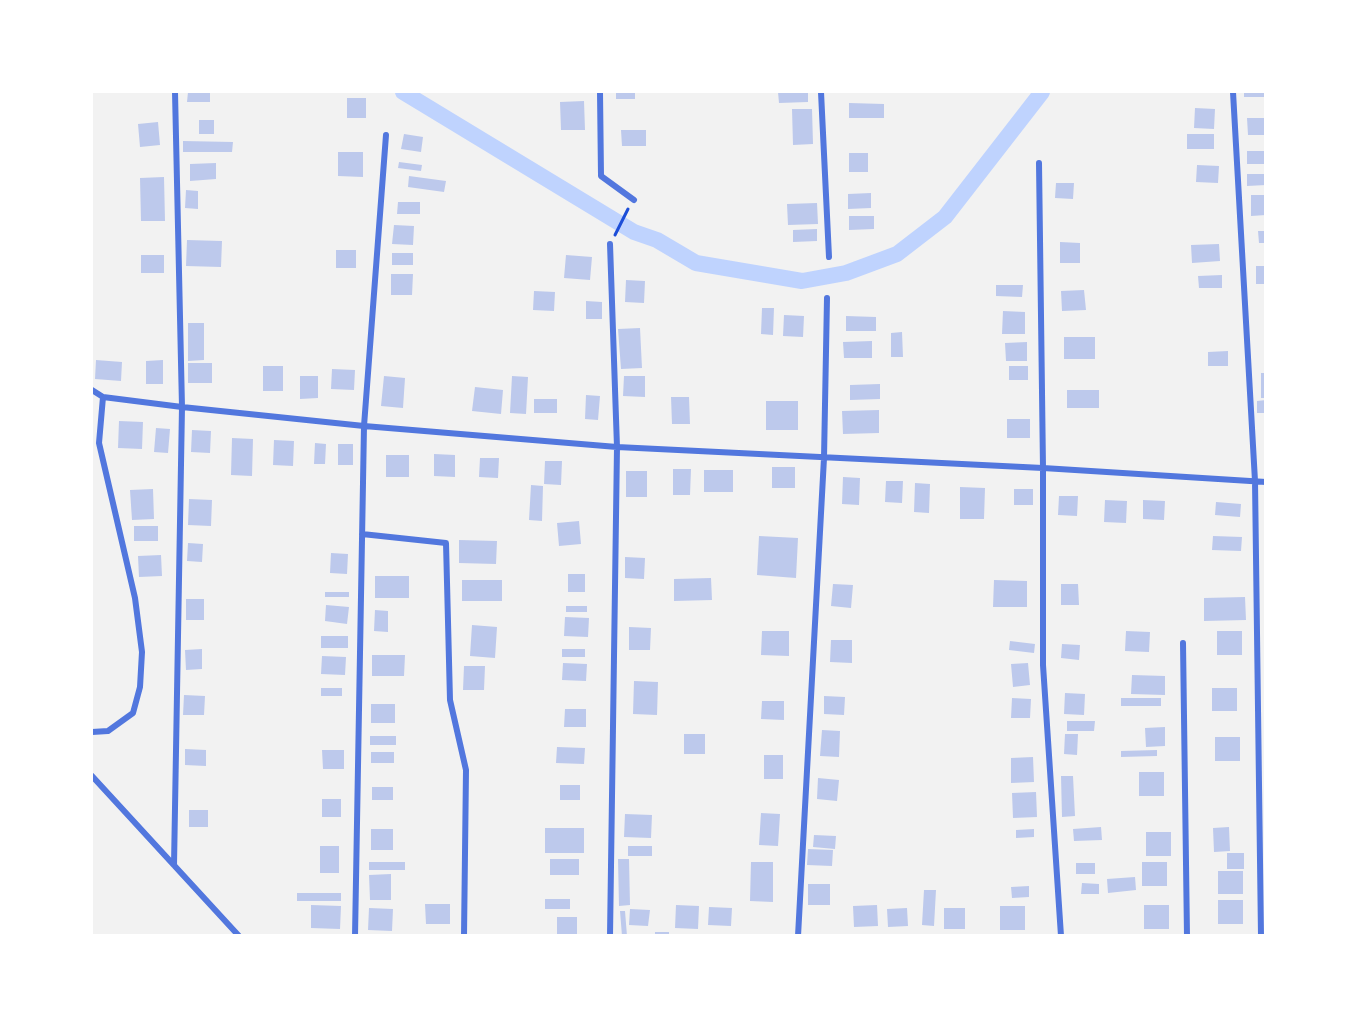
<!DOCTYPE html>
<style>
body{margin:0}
#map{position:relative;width:1357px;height:1027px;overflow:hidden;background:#f2f2f2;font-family:"Alegreya Sans",sans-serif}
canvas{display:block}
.frame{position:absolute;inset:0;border:93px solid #fff;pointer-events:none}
</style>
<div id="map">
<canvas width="1357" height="1027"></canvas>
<div class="frame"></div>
</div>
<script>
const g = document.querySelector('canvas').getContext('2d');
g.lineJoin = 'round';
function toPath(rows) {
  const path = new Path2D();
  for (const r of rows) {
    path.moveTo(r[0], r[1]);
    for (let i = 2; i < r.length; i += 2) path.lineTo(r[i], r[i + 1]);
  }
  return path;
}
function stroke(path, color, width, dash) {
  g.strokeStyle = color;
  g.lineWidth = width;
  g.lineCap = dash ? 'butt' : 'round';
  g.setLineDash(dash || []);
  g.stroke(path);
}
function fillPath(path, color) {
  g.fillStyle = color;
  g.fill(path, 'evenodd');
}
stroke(toPath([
 [403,92,634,232,657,240,696,263,802,281,846,273,897,254,945,217,1042,92]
]), '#bfd3fe', 16);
fillPath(toPath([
 [188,92,210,92,210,102,187,102],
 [616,92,635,92,635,99,616,99],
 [778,92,808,92,808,102,779,103],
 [1244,92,1264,92,1264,97,1244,97],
 [347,98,366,98,366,118,347,118],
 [584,101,585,130,561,130,560,102],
 [849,103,884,104,884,118,849,118],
 [1195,108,1215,109,1214,129,1194,128],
 [792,109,812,109,813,144,793,145],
 [1247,118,1266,118,1266,135,1248,135],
 [199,120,214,120,214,134,199,134],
 [158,122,160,145,140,147,138,124],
 [621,130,646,130,646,146,622,146],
 [404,134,423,137,421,152,401,149],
 [1187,134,1214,134,1214,149,1187,149],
 [183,141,233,142,232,152,183,152],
 [1247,151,1266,151,1266,164,1247,164],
 [338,152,363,152,363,177,338,176],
 [849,153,868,153,868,172,849,172],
 [399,162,422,165,421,171,398,168],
 [216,163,216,179,190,181,190,164],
 [1197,165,1219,166,1218,183,1196,182],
 [1247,174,1266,174,1266,185,1247,186],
 [409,176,446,181,444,192,408,187],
 [164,177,165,221,141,221,140,178],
 [1056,183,1074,183,1073,199,1055,198],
 [186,190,198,191,198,209,185,208],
 [871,193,871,208,848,209,848,194],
 [1251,195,1266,195,1266,215,1251,216],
 [398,202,420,202,420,214,397,214],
 [817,203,818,224,788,225,787,204],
 [849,216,874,216,874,229,849,230],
 [394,225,414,226,413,245,392,244],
 [817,229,817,241,793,242,793,230],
 [1258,231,1266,231,1266,243,1259,243],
 [187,240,222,241,221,267,186,266],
 [1060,242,1080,243,1080,263,1060,263],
 [1219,244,1220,261,1192,263,1191,245],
 [336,250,356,250,356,268,336,268],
 [392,253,413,253,413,265,392,265],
 [141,255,164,255,164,273,141,273],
 [566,255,592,257,590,280,564,278],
 [1256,266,1266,266,1266,284,1256,284],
 [391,274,413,274,412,295,391,295],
 [1222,275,1222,288,1199,288,1198,276],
 [626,280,645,281,644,303,625,302],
 [996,285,1023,285,1022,297,996,296],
 [1084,290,1086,310,1062,311,1061,291],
 [534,291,555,292,554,311,533,310],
 [586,301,602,302,602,319,586,319],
 [762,308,774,308,773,335,761,334],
 [1003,311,1025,312,1025,334,1002,334],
 [784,315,804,316,803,337,783,336],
 [846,316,876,317,876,331,846,331],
 [188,323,204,323,204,360,188,361],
 [640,328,642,368,621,369,618,329],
 [902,332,903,357,891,357,891,333],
 [1064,337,1095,337,1095,359,1064,359],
 [872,341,872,358,844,358,843,342],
 [1027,342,1027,361,1006,361,1005,343],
 [1228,351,1228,366,1208,366,1208,352],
 [96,360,122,362,121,381,95,379],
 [163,360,163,384,146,384,146,361],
 [188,363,212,363,212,383,188,383],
 [263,366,283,366,283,391,263,391],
 [1009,366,1028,366,1028,380,1009,380],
 [332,369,355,370,354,390,331,389],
 [1261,373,1266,373,1266,398,1261,398],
 [300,376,318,376,318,398,300,399],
 [384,376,405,378,403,408,381,406],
 [512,376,528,377,526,414,510,413],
 [624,376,645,376,645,397,623,396],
 [880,384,880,399,850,400,850,385],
 [475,387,503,390,501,414,472,411],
 [1067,390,1099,390,1099,408,1067,408],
 [586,395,600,396,598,420,585,419],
 [671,397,689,397,690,424,672,424],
 [534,399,557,399,557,413,534,413],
 [1266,400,1266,413,1257,413,1257,401],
 [766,401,798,401,798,430,766,430],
 [879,410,879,433,843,434,842,411],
 [1007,419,1030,419,1030,438,1007,438],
 [119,421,143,422,142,449,118,448],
 [156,428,170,429,168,453,154,452],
 [192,430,211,431,210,453,191,452],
 [232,438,253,439,252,476,231,475],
 [274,440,294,441,293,466,273,465],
 [315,443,326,444,325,464,314,464],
 [338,444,353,444,353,465,338,465],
 [434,454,455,455,455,477,434,476],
 [386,455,409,455,409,477,386,477],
 [480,458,499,458,498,478,479,477],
 [545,461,562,461,561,485,544,484],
 [772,467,795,467,795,488,772,488],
 [673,469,691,469,690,495,673,495],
 [704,470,733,470,733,492,704,492],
 [626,471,647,471,647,497,626,497],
 [843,477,860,478,859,505,842,504],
 [886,481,903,481,902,503,885,502],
 [915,483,930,484,929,513,914,512],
 [531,485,543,486,542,521,529,520],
 [960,487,985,488,984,519,960,519],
 [153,489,154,519,132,520,130,490],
 [1014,489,1033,489,1033,505,1014,505],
 [1059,496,1078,496,1077,516,1058,515],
 [189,499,212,500,211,526,188,525],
 [1105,500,1127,501,1126,523,1104,522],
 [1143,500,1165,501,1164,520,1143,519],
 [1216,502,1241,504,1240,517,1215,515],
 [579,521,581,544,559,546,557,523],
 [134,526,158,526,158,541,134,541],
 [759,536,798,538,796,578,757,575],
 [1213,536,1242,537,1241,551,1212,550],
 [459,540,497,541,496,564,459,563],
 [188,543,203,544,202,562,187,561],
 [331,553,348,554,347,574,330,573],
 [161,555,162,576,139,577,138,556],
 [625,557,645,558,644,579,625,578],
 [568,574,585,574,585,592,568,592],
 [375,576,409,576,409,598,375,598],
 [711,578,712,600,674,601,674,579],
 [462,580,502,580,502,601,462,601],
 [994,580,1027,581,1027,607,993,607],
 [833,584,853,585,851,608,831,606],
 [1061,584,1078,584,1079,605,1061,605],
 [325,592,349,592,349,597,325,597],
 [1245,597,1246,620,1204,621,1204,598],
 [186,599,204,599,204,620,186,620],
 [326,605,349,607,347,624,325,621],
 [566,606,587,606,587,612,566,612],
 [375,610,388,611,388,632,374,631],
 [565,617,589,618,588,637,564,636],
 [472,625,497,627,495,658,470,656],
 [629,627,651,628,650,650,629,650],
 [762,631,789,631,789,656,761,655],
 [1126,631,1150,632,1149,652,1125,651],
 [1217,631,1242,631,1242,655,1217,655],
 [321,636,348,636,348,648,321,648],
 [831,640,852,640,852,663,830,662],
 [1010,641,1035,644,1034,653,1009,650],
 [1062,644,1080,645,1079,660,1061,658],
 [202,649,202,669,186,670,185,650],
 [562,649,585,649,585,657,562,657],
 [372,655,405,655,404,676,372,676],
 [322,656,346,657,345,675,321,674],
 [563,663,587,664,586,681,562,680],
 [1028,663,1030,685,1013,687,1011,664],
 [464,666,485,666,484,690,463,690],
 [1132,675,1165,676,1165,695,1131,694],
 [634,681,658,682,657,715,633,714],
 [321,688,342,688,342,696,321,696],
 [1212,688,1237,688,1237,711,1212,711],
 [1065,693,1085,694,1084,715,1064,714],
 [184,695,205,696,204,715,183,715],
 [824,696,845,697,844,715,824,714],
 [1012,698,1031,699,1030,718,1011,718],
 [1121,698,1161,698,1161,706,1121,706],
 [762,701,784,701,784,720,761,719],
 [371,704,395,704,395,723,371,723],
 [565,709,586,709,586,727,564,727],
 [1067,721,1095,721,1094,731,1067,731],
 [1165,727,1165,746,1146,747,1145,728],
 [822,730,840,731,839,757,820,756],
 [684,734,705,734,705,754,684,754],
 [1065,734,1078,734,1077,755,1064,754],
 [370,736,396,736,396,745,370,745],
 [1215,737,1240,737,1240,761,1215,761],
 [557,747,585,748,584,764,556,763],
 [185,749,206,750,206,766,185,765],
 [322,750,344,750,344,769,323,769],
 [1157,750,1157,756,1121,757,1121,751],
 [371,752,394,752,394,763,371,763],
 [764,755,783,755,783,779,764,779],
 [1033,757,1034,782,1011,783,1011,758],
 [1139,772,1164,772,1164,796,1139,796],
 [1061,776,1073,776,1075,816,1062,817],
 [818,778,839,780,837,801,817,799],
 [560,785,580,785,580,800,560,800],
 [372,787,393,787,393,800,372,800],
 [1036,792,1037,817,1013,818,1012,793],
 [322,799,341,799,341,817,322,817],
 [189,810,208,810,208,827,189,827],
 [761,813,780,814,778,846,759,845],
 [625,814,652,815,651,838,624,837],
 [1101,827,1102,840,1074,841,1073,829],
 [1229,827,1230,851,1214,852,1213,828],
 [545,828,584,828,584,853,545,853],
 [371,829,393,829,393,850,371,850],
 [1034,829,1034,837,1016,838,1016,830],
 [1146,832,1171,832,1171,856,1146,856],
 [814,835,836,836,835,849,813,847],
 [320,846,339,846,339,873,320,873],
 [628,846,652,846,652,856,628,856],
 [808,849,833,850,832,866,807,865],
 [1227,853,1244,853,1244,869,1227,869],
 [550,859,579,859,579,875,550,875],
 [618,859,629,859,630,905,619,906],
 [369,862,405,862,405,870,369,870],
 [751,862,773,862,773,902,750,901],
 [1142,862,1167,862,1167,886,1142,886],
 [1076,863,1095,863,1095,874,1076,874],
 [1218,871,1243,871,1243,894,1218,894],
 [391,874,391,900,370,900,369,875],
 [1135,877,1136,890,1108,893,1107,879],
 [1082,883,1099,884,1099,894,1081,894],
 [808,884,830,884,830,905,808,905],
 [1029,886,1029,897,1012,898,1011,887],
 [924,890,936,890,934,926,922,925],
 [297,893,341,893,341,901,297,901],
 [545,899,570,899,570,909,545,909],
 [1218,900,1243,900,1243,924,1218,924],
 [425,904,450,904,450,924,426,924],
 [311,905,341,906,340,929,311,928],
 [676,905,699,906,698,929,675,928],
 [877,905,878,926,854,927,853,906],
 [1144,905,1169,905,1169,929,1144,929],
 [1000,906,1025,906,1025,930,1000,930],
 [709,907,732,908,731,926,708,925],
 [369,908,393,909,392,931,368,930],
 [907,908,908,926,888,927,887,909],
 [944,908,965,908,965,929,944,929],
 [630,909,650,910,648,926,629,925],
 [620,911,625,911,627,936,622,936],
 [557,917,577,917,577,935,557,935],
 [655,932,669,932,669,936,655,936]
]), '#bdc9ec');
stroke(toPath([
 [615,235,628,209]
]), '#1d4ed8', 3);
stroke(toPath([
 [600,92,601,176,634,200],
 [821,92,829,257],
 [1233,92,1255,481,1261,936],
 [1039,163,1043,468,1043,665,1061,936],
 [92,390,103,397,182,407,364,426,617,447,1043,468,1266,482],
 [362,534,446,543,450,700,466,770,464,936],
 [1183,643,1187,936],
 [92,732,108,731,133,713,140,687,142,652,135,598,99,443,103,397],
 [92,776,239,936],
 [174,865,182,407,175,92],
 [355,936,364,426,386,135],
 [610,936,617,447,610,244],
 [798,936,824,458,827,298]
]), '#5277de', 6);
</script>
